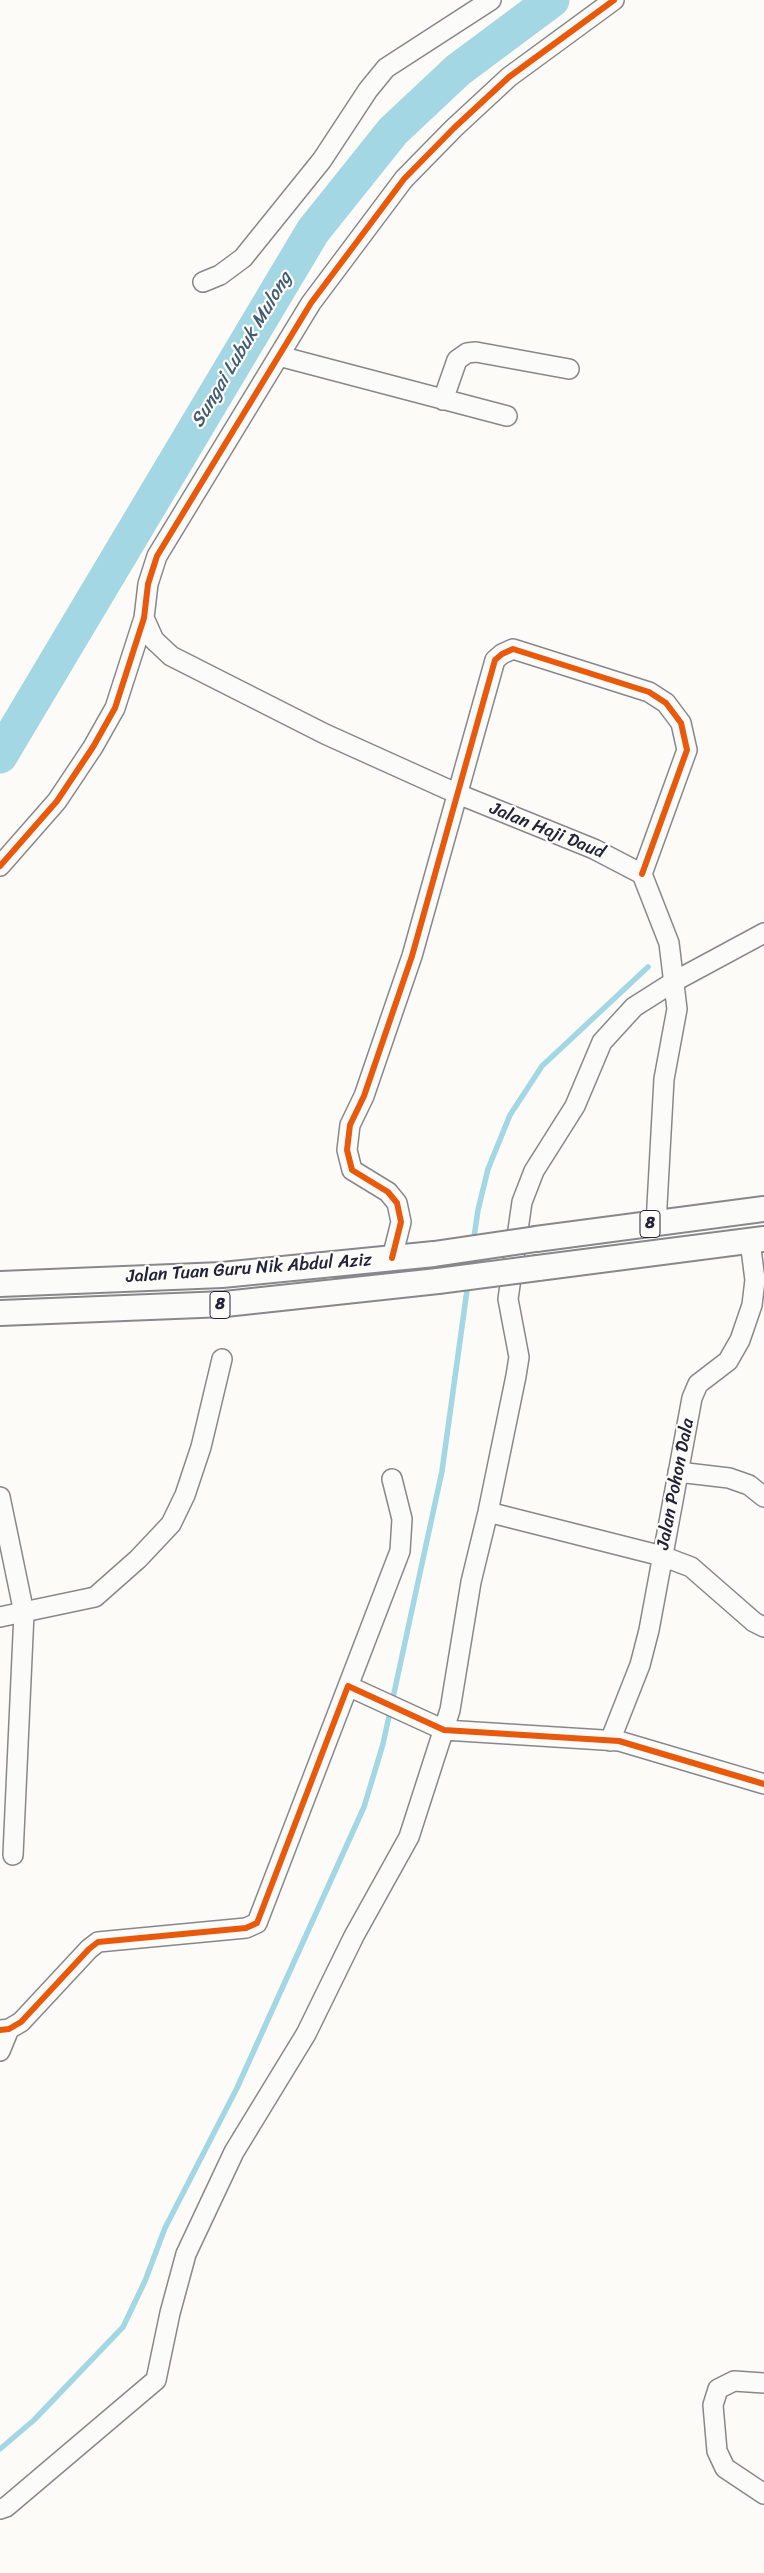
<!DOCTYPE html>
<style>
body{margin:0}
canvas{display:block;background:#fcfbf8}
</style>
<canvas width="764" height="2573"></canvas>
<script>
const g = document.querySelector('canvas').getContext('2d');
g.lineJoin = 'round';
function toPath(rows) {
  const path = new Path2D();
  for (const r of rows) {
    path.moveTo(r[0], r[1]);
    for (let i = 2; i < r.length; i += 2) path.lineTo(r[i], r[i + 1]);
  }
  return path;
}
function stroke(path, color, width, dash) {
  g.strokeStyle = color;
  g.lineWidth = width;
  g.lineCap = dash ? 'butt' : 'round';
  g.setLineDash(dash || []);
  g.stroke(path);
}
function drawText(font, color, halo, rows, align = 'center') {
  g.font = font + ' Sriracha,sans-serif';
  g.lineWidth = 4.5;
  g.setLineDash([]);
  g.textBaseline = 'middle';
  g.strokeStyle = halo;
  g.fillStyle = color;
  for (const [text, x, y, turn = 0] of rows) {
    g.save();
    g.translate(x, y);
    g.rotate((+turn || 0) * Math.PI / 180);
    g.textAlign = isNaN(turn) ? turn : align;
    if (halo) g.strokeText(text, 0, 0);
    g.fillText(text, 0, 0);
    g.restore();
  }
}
stroke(toPath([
 [473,1244,478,1210,488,1169,510,1115,542,1066,648,967],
 [0,2449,34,2420,123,2327,145,2281,165,2228,237,2088,364,1807,383,1744,442,1471,468,1283]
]), '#a2d7e3', 5.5);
stroke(toPath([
 [0,756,313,231,393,131,458,70,552,0]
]), '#a2d7e3', 35);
const minor = toPath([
 [203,282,220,275,243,258,322,160,368,90,386,68,491,0],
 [279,356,507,416],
 [443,400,457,360,467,353,476,352,569,369],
 [144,618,154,640,171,656,325,734,458,794,594,849,642,874,669,943,677,1009,664,1079,656,1224],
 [0,866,57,801,93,747,115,708,144,618,148,584,157,556,311,303,404,179,454,128,509,77,614,0],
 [392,1258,401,1222,397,1203,388,1192,352,1170,347,1150,350,1125,364,1096,412,956,495,660,502,654,513,649,649,692,666,703,681,723,687,750,642,874],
 [678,1472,729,1478,749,1485,764,1497],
 [0,1497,24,1613,13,1855],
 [488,1512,662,1556,691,1567,754,1622,764,1627],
 [0,1617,95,1597,138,1559,171,1524,185,1495,201,1447,222,1359],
 [348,1686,444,1730,619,1741,764,1784],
 [610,1741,640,1665,649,1630,692,1398,698,1384,728,1361,740,1340,752,1305,755,1280,750,1241],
 [0,2030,9,2029,21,2022,89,1949,98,1942,246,1928,257,1923,400,1551,402,1519,392,1479],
 [0,2051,9,2029],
 [764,2383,734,2381,718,2389,713,2405,717,2451,725,2468,764,2494],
 [0,2509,6,2507,156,2380,170,2313,186,2254,234,2152,306,2034,354,1936,409,1837,450,1710,471,1582,488,1512,516,1376,519,1357,508,1299,522,1202,534,1171,575,1106,602,1042,634,1007,675,981,764,933]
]);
const major = toPath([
 [536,1239,764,1209],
 [538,1268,764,1239],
 [0,1284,222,1275,434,1254],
 [0,1313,225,1304,438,1281]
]);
stroke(minor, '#88888c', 22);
stroke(major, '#88888c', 28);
stroke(minor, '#fbfbf9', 19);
stroke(major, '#fbfbf9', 24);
const majorBridge = toPath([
 [434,1254,536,1239],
 [438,1281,538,1268]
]);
stroke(majorBridge, '#88888c', 28, []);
stroke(majorBridge, '#fbfbf9', 24);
stroke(toPath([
 [0,866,57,801,93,747,115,708,144,618,148,584,157,556,311,303,404,179,454,128,509,77,614,0],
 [392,1258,401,1222,397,1203,388,1192,352,1170,347,1150,350,1125,364,1096,412,956,495,660,502,654,513,649,649,692,666,703,681,723,687,750,642,874],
 [0,2030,9,2029,21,2022,89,1949,98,1942,246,1928,257,1923,348,1686,444,1730,619,1741,764,1784]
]), '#e8590c', 6);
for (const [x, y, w] of [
 [650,1224,20],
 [220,1305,20]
]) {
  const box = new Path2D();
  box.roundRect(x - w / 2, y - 13.5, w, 27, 4);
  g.fillStyle = '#fdfcf7';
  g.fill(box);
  stroke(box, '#22223b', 1);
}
drawText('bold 16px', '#22223b', null, [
 ["8",650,1224],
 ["8",220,1305]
]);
drawText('18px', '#22223b', '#fdfcf7', [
 ["Jalan Haji Daud",547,831,22],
 ["Jalan Tuan Guru Nik Abdul Aziz",249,1269,-4],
 ["Jalan Pohon Dala",676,1484,-79]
]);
drawText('italic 19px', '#415c73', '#fdfcf7', [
 ["Sungai Lubuk Mulong",242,350,-59]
]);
</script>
